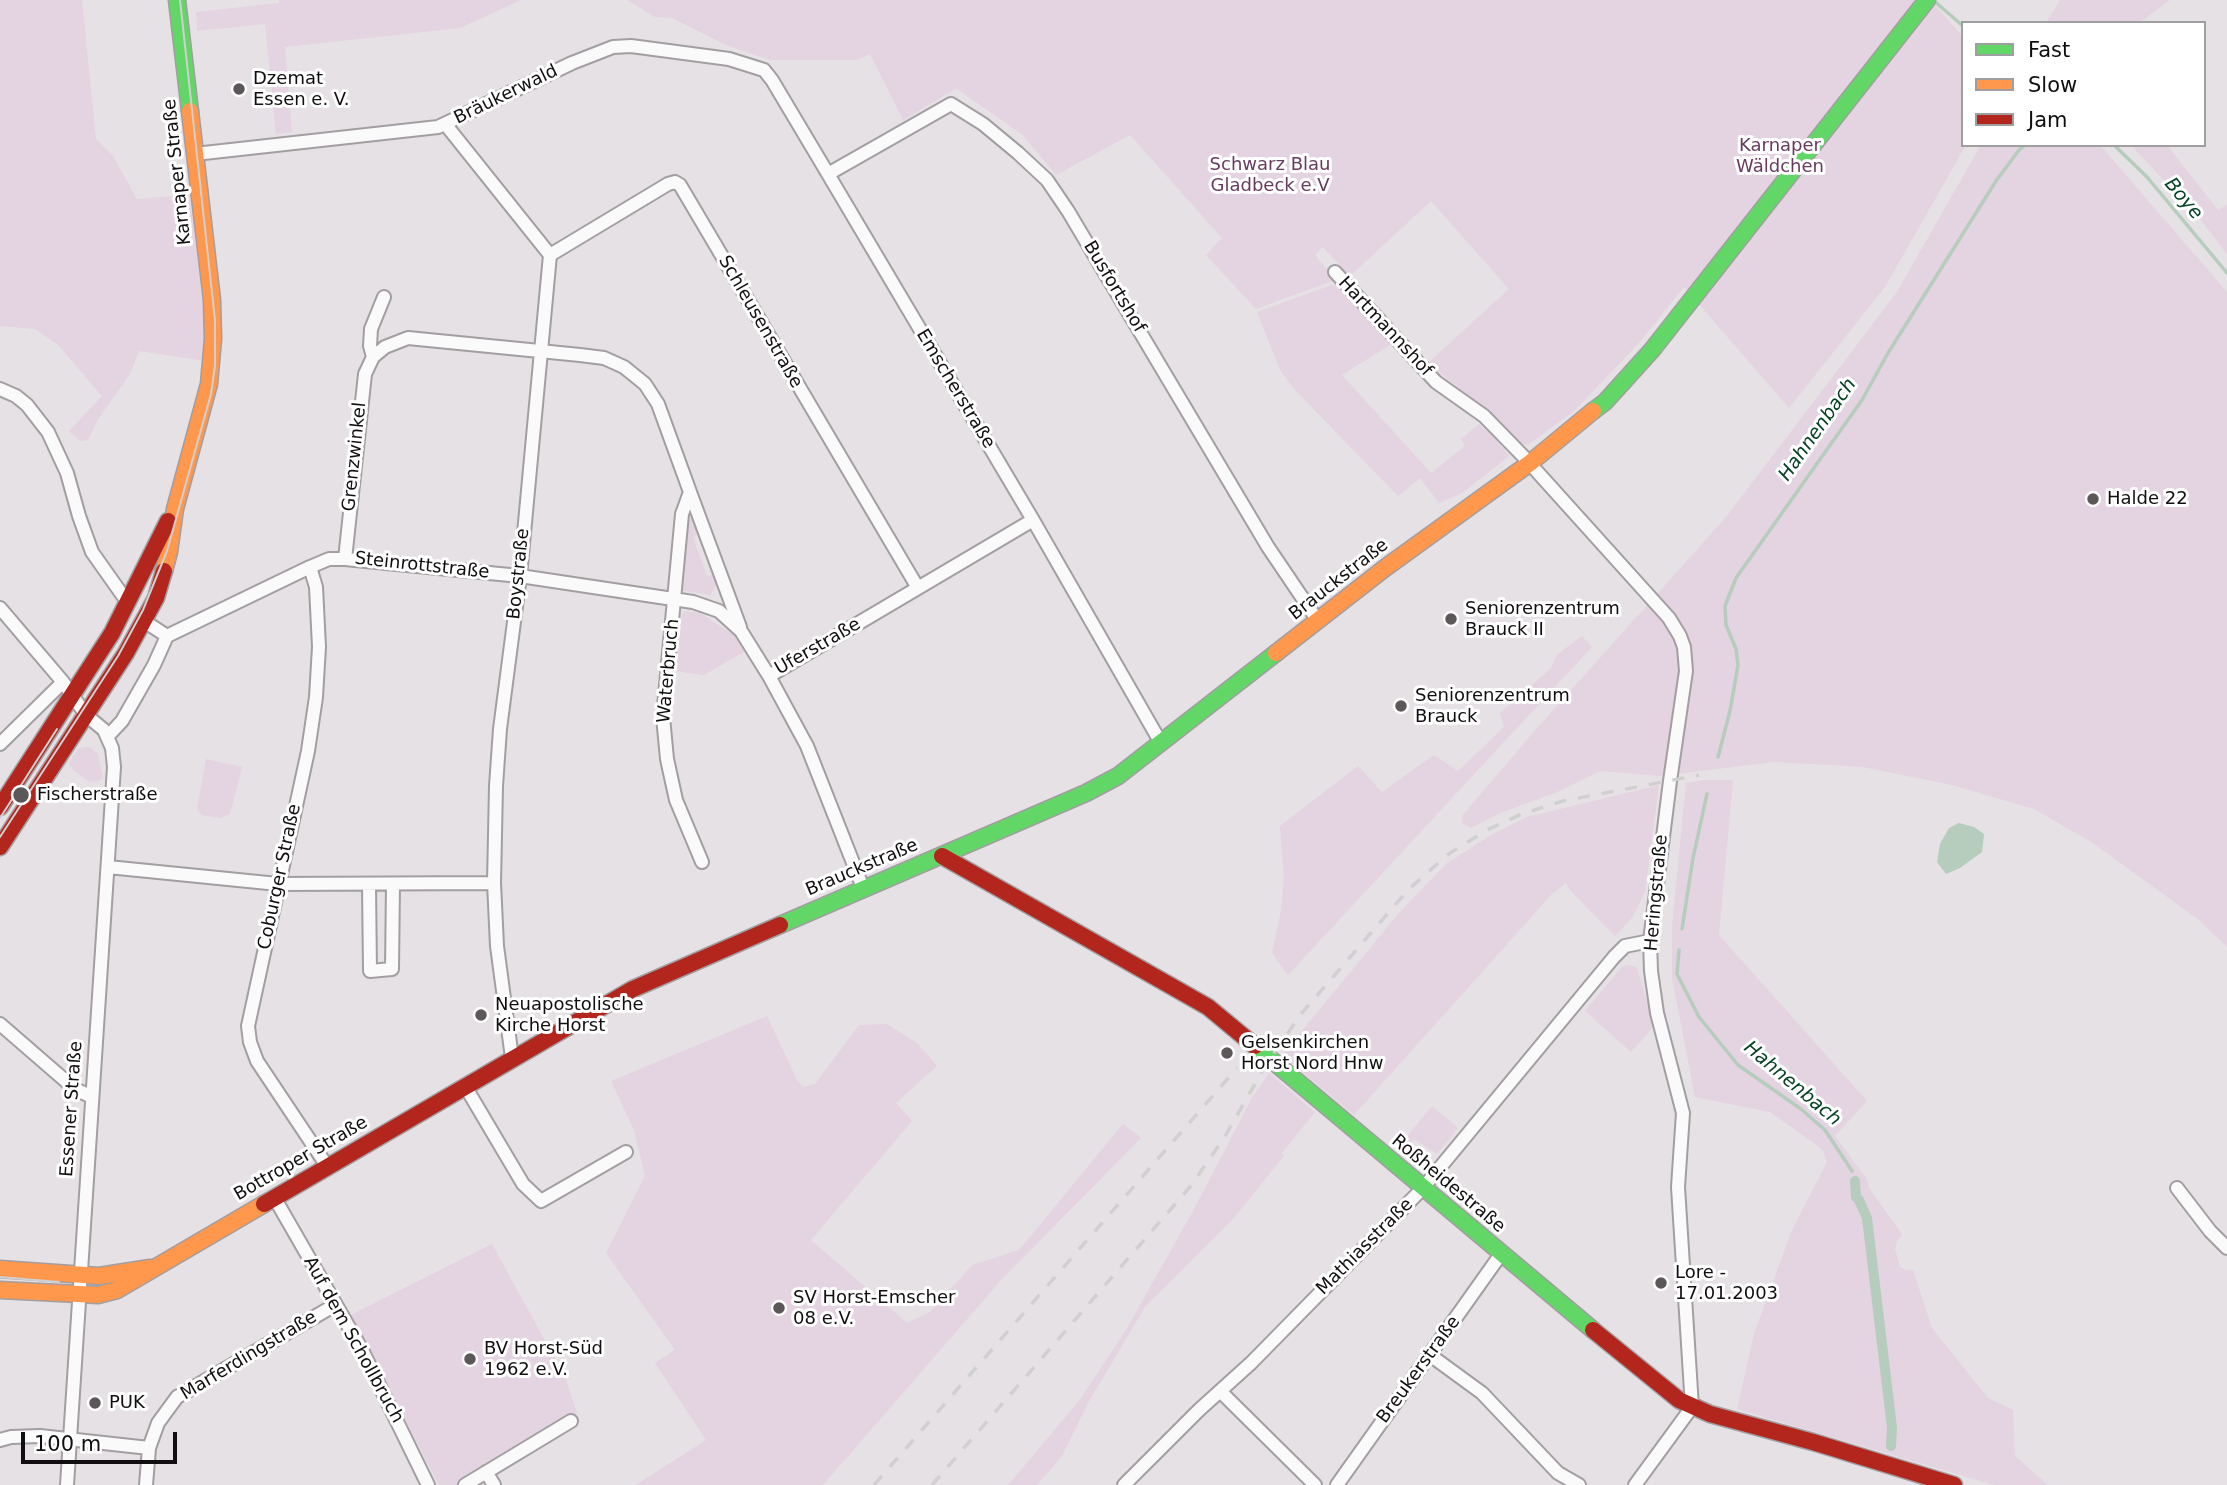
<!DOCTYPE html>
<meta charset="utf-8">
<style>
body{margin:0}
#map{position:relative;width:2227px;height:1485px;overflow:hidden;background:#e6e1e4;font-family:"DejaVu Sans",sans-serif}
canvas{display:block}
.legend{position:absolute;left:1961px;top:21px;width:245px;height:126px;box-sizing:border-box;background:#fff;border:2px solid #a09f9f;margin:0;padding:9px 12px;list-style:none;font-size:21px;color:#110e10}
.legend li{display:flex;align-items:center;gap:14px;height:35px}
.legend b{width:35px;border:2px solid #a09f9f}
.scale{position:absolute;left:21px;top:1432px;width:156px;height:32px;box-sizing:border-box;border:4px solid #110e10;border-top:0;padding-left:9px;font-size:21px;line-height:24px;white-space:nowrap;color:#110e10;-webkit-text-stroke:5px #fff;paint-order:stroke}
</style>
<div id="map">
<canvas width="2227" height="1485"></canvas>
<ul class="legend">
<li><b style="height:9px;background:#63d668"></b>Fast</li>
<li><b style="height:9px;background:#ff974d"></b>Slow</li>
<li><b style="height:9px;background:#b3261e"></b>Jam</li>
</ul>
<div class="scale">100 m</div>
</div>
<script>
const g = document.querySelector('canvas').getContext('2d');
g.lineJoin = 'round';
function fillPath(path, color) {
  g.fillStyle = color;
  g.fill(path, 'evenodd');
}
function toPath(rows) {
  const path = new Path2D();
  for (const r of rows) {
    path.moveTo(r[0], r[1]);
    for (let i = 2; i < r.length; i += 2) path.lineTo(r[i], r[i + 1]);
  }
  return path;
}
function stroke(path, color, width, dash) {
  g.strokeStyle = color;
  g.lineWidth = width;
  g.lineCap = dash ? 'butt' : 'round';
  g.setLineDash(dash || []);
  g.stroke(path);
}
function drawText(font, color, halo, rows, align = 'center') {
  g.font = font + ' "DejaVu Sans",sans-serif';
  g.lineWidth = 6;
  g.setLineDash([]);
  g.textBaseline = 'middle';
  g.strokeStyle = halo;
  g.fillStyle = color;
  for (const [text, x, y, turn = 0] of rows) {
    g.save();
    g.translate(x, y);
    g.rotate((+turn || 0) * Math.PI / 180);
    g.textAlign = isNaN(turn) ? turn : align;
    if (halo) g.strokeText(text, 0, 0);
    g.fillText(text, 0, 0);
    g.restore();
  }
}
fillPath(toPath([
 [0,0,82,0,96,139,113,156,137,199,199,194,212,362,139,351,130,374,98,419,88,440,80,441,69,431,102,396,58,345,35,329,0,326],
 [279,0,521,0,460,28,285,47,292,132,276,134,265,24,197,31,196,12,279,3],
 [627,0,1926,0,1936,6,1963,37,1963,145,1966,145,1885,287,1789,408,1684,287,1639,343,1574,411,1529,444,1522,445,1517,443,1488,411,1428,363,1509,289,1431,201,1350,276,1323,247,1315,255,1335,280,1256,309,1206,255,1222,238,1130,135,1056,175,1023,135,960,91,955,89,903,120,870,54,857,60,770,60,726,45,672,18,655,17],
 [2060,0,2170,0,2139,23,2046,23],
 [1981,145,2100,145,2227,292,2227,947,2199,920,2093,843,2034,809,1952,785,1863,767,1774,762,1660,776,1600,771,1555,793,1500,813,1471,828,1462,823,1462,816,1531,735,1726,517,1897,292],
 [2131,145,2167,145,2218,210,2227,205,2227,254,2200,219],
 [1340,282,1393,343,1342,375,1431,473,1465,446,1461,439,1479,424,1493,436,1509,456,1462,493,1439,503,1420,478,1398,496,1296,391,1281,372,1257,312],
 [688,516,694,518,700,533,693,537,707,576,715,574,718,583,710,595,680,590],
 [685,611,700,613,735,636,744,652,704,675,674,671,682,614],
 [1582,636,1592,647,1288,975,1272,953,1281,911,1284,878,1280,826,1358,766,1382,792,1434,755,1458,771,1504,727,1500,713,1550,669,1558,654],
 [84,747,90,747,98,754,103,778,98,781,90,782,73,770,69,763,78,749],
 [206,759,242,767,230,814,221,818,202,815,197,809],
 [1704,780,1733,780,1719,935,1867,1101,1835,1136,1867,1179,1869,1188,1902,1234,1897,1241,1895,1249,1900,1267,1906,1270,1913,1270,1932,1328,1988,1398,2013,1410,2015,1456,2048,1485,1994,1485,1737,1409,1754,1334,1792,1230,1827,1162,1823,1151,1818,1146,1770,1112,1695,1097,1672,978,1672,926,1686,783],
 [1659,785,1645,892,1632,918,1615,936,1569,889,1566,883,1552,894,1354,1115,1282,1055,1399,913,1446,864,1491,835,1527,817],
 [1627,965,1636,967,1638,971,1654,1026,1631,1052,1585,1011,1621,968],
 [767,1016,797,1080,803,1087,815,1084,859,1025,887,1024,917,1043,937,1066,896,1103,912,1121,811,1240,907,1323,930,1312,972,1265,1019,1250,1123,1124,1141,1138,1002,1279,823,1485,636,1485,706,1440,655,1363,675,1350,606,1253,645,1176,634,1130,611,1081],
 [1269,1073,1315,1112,1282,1153,1284,1156,1232,1220,1145,1307,1088,1403,1062,1456,1037,1485,1008,1485,1079,1401,1126,1330,1193,1211,1252,1098],
 [1432,1106,1458,1128,1437,1154,1414,1139,1407,1146,1402,1142],
 [492,1244,565,1377,577,1413,457,1485,439,1485,351,1315]
]), '#e4d3e0');
fillPath(toPath([
 [1959,823,1974,827,1984,834,1982,852,1960,868,1946,874,1937,862,1940,844,1949,828]
]), '#b6ccbd');
stroke(toPath([
 [1933,0,1963,26],
 [2114,145,2147,177,2227,273],
 [1718,757,1730,711,1738,665,1736,649,1726,625,1725,606,1736,578,1862,400,1888,353,1996,181,2019,150,2025,145],
 [1682,929,1693,858,1707,794],
 [1679,950,1677,974,1699,1017,1738,1065,1801,1109,1825,1130,1852,1171]
]), '#b6ccbd', 3.5);
stroke(toPath([
 [1855,1181,1856,1197],
 [1859,1200,1867,1218,1892,1428,1891,1446]
]), '#b6ccbd', 10);
const street = toPath([
 [446,125,550,255,520,576,500,729,496,786,494,883,497,946,512,1058],
 [195,154,438,127,572,63,613,47,631,46,729,59,764,70,772,80,828,174,1033,520,1161,743],
 [828,174,951,104,983,124,1018,153,1047,180,1068,211,1268,547,1318,621],
 [550,255,668,184,675,182,680,185,918,588],
 [1335,272,1436,382,1484,416,1523,456,1669,618,1680,636,1684,647,1686,671,1670,781,1650,941,1651,971,1657,1013,1683,1113,1678,1187,1692,1407,1635,1485],
 [373,357,370,346,371,329,384,297],
 [0,389,16,396,27,405,48,432,67,473,79,516,92,552,128,603],
 [345,559,365,374,373,357,385,347,408,338,580,355,604,358,624,367,645,384,658,404,690,492],
 [310,567,316,587,319,647,316,697,308,751,248,1026,250,1042,257,1061,327,1166],
 [0,608,63,682,86,715,104,730,112,748,114,767,67,1485],
 [144,621,167,636,310,567,329,559,345,559,520,576,693,602,719,611,741,631,769,676],
 [107,737,122,721,154,665,167,636],
 [0,744,63,682],
 [702,862,676,800,667,759,663,717,682,514,690,492,740,627],
 [108,867,278,884,494,883],
 [369,885,370,971,392,969,393,884],
 [863,888,807,746,769,676,1033,520],
 [0,1024,75,1089,92,1097],
 [465,1086,523,1184,541,1201,626,1152],
 [2177,1188,2210,1231,2227,1248],
 [274,1197,362,1350,428,1485],
 [1430,1355,1482,1393,1558,1473,1579,1485],
 [1220,1391,1315,1485],
 [0,1440,11,1437,40,1436,149,1448],
 [486,1472,494,1485],
 [146,1485,149,1448,158,1423,177,1397,335,1305],
 [465,1485,571,1421],
 [1124,1485,1199,1410,1251,1363,1423,1188,1614,957,1625,946,1650,941],
 [1337,1485,1501,1254]
]);
const fast = toPath([
 [177,0,190,111],
 [1593,411,1605,402,1652,350,1927,0],
 [780,925,1086,793,1118,776,1276,653],
 [1255,1046,1593,1330]
]);
const slow = toPath([
 [164,571,169,552,175,509,209,384,213,339,212,300,190,111],
 [1276,653,1385,568,1530,463,1593,411],
 [0,1269,99,1276,150,1268],
 [0,1290,98,1295,117,1290,264,1204]
]);
const jam = toPath([
 [0,807,112,633,168,521],
 [0,847,126,653,156,598,164,571],
 [942,856,1208,1007,1255,1046],
 [264,1204,633,989,780,925],
 [1593,1330,1679,1400,1710,1414,1813,1442,1954,1485]
]);
stroke(street, '#a29ea1', 16);
stroke(fast, '#a29ea1', 19);
stroke(slow, '#a29ea1', 19);
stroke(jam, '#a29ea1', 19);
stroke(street, '#fbfafb', 12);
stroke(fast, '#63d668', 16);
stroke(slow, '#ff974d', 16);
stroke(jam, '#b3261e', 16);
stroke(toPath([
 [0,818,57,729],
 [0,837,118,656,143,610,167,551,211,394,215,366,215,320,180,0],
 [0,1277,59,1282]
]), '#d1d0d0', 2);
stroke(toPath([
 [874,1485,1237,1068],
 [932,1485,1190,1187,1224,1138,1267,1063,1301,1014,1408,890,1428,872,1450,853,1487,830,1522,814,1563,801,1699,775]
]), '#d1d0d0', 3.5, [12, 12]);
for (const [x, y, r, color] of [
 [239,89,7,"#5c585a"],
 [2093,499,7,"#5c585a"],
 [1451,619,7,"#5c585a"],
 [1401,706,7,"#5c585a"],
 [21,795,9,"#5c585a"],
 [481,1015,7,"#5c585a"],
 [1227,1053,7,"#5c585a"],
 [1661,1283,7,"#5c585a"],
 [779,1308,7,"#5c585a"],
 [470,1359,7,"#5c585a"],
 [95,1403,7,"#5c585a"]
]) {
  const dot = new Path2D();
  dot.arc(x, y, r, 0, 2 * Math.PI);
  g.fillStyle = color;
  g.fill(dot);
  stroke(dot, '#fff', 2.5);
}
drawText('18px', '#110e10', '#fff', [
 ["Dzemat",253,79],
 ["Essen e. V.",253,100],
 ["Halde 22",2107,499],
 ["Seniorenzentrum",1465,609],
 ["Brauck II",1465,630],
 ["Seniorenzentrum",1415,696],
 ["Brauck",1415,717],
 ["Fischerstraße",37,795],
 ["Neuapostolische",495,1005],
 ["Kirche Horst",495,1026],
 ["Gelsenkirchen",1241,1043],
 ["Horst Nord Hnw",1241,1064],
 ["Lore -",1675,1273],
 ["17.01.2003",1675,1294],
 ["SV Horst-Emscher",793,1298],
 ["08 e.V.",793,1319],
 ["BV Horst-Süd",484,1349],
 ["1962 e.V.",484,1370],
 ["PUK",109,1403]
], 'left');
drawText('18px', '#110e10', '#fff', [
 ["Bräukerwald",506,95,-26],
 ["Karnaper Straße",178,172,-96],
 ["Busfortshof",1114,287,59],
 ["Schleusenstraße",760,322,60],
 ["Hartmannshof",1385,327,47],
 ["Emscherstraße",955,389,59],
 ["Grenzwinkel",355,457,-84],
 ["Steinrottstraße",422,566,6],
 ["Boystraße",519,574,-84],
 ["Brauckstraße",1339,580,-38],
 ["Uferstraße",818,647,-30],
 ["Waterbruch",669,671,-85],
 ["Brauckstraße",862,868,-23],
 ["Coburger Straße",280,877,-78],
 ["Heringstraße",1657,893,-85],
 ["Essener Straße",72,1109,-86],
 ["Bottroper Straße",301,1159,-30],
 ["Roßheidestraße",1448,1184,40],
 ["Mathiasstraße",1365,1247,-45],
 ["Auf dem Schollbruch",353,1340,61],
 ["Marferdingstraße",249,1356,-31],
 ["Breukerstraße",1419,1370,-54]
]);
drawText('18px', '#663b5e', '#fff', [
 ["Karnaper",1780,146],
 ["Wäldchen",1780,167],
 ["Schwarz Blau",1270,165],
 ["Gladbeck e.V",1270,186]
]);
drawText('italic 19px', '#054224', '#fff', [
 ["Boye",2183,199,50],
 ["Hahnenbach",1818,430,-55],
 ["Hahnenbach",1792,1084,40]
]);
</script>
